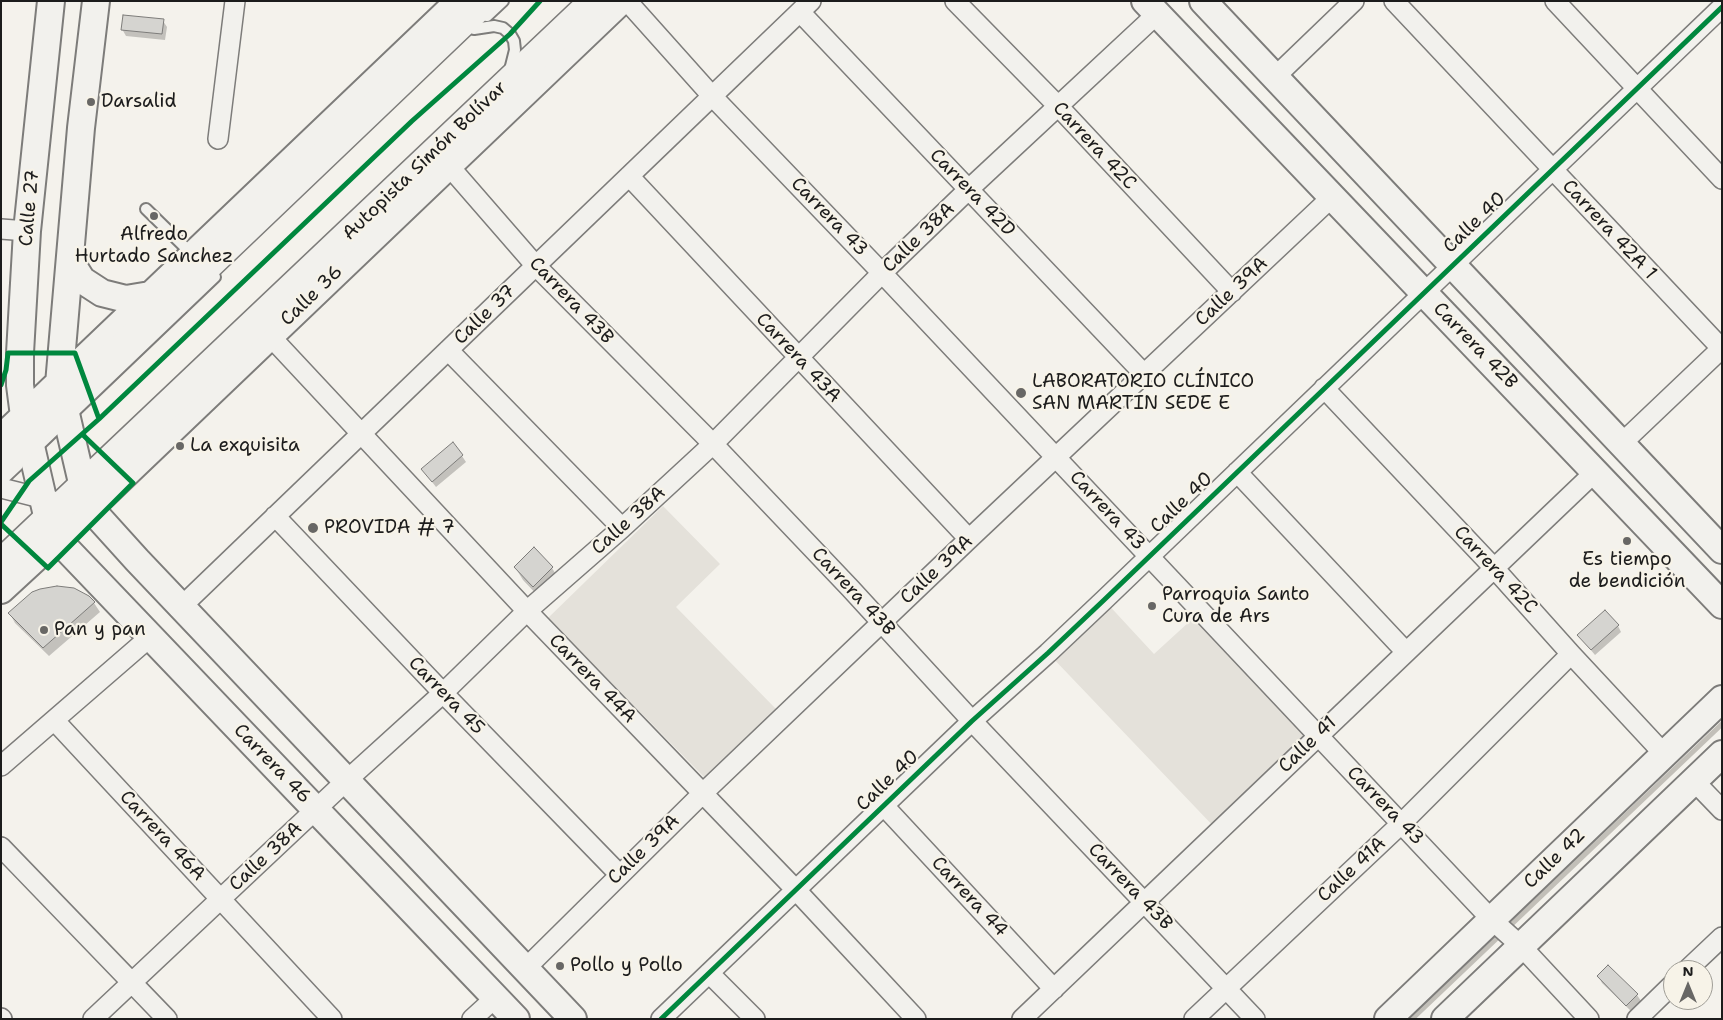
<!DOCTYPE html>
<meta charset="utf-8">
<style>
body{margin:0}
#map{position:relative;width:1723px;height:1020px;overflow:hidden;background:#f4f2ec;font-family:"Shantell Sans",sans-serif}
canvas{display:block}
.frame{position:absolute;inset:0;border:2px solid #1c1c1c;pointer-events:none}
.north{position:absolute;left:1663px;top:960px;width:50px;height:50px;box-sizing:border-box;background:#f7f3e8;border:1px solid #9f9d96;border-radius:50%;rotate:0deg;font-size:14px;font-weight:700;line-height:20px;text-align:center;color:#1c1c1c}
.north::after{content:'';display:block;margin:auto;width:18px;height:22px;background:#686765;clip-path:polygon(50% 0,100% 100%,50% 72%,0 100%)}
</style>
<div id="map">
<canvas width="1723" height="1020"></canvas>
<div class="frame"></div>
<div class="north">N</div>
</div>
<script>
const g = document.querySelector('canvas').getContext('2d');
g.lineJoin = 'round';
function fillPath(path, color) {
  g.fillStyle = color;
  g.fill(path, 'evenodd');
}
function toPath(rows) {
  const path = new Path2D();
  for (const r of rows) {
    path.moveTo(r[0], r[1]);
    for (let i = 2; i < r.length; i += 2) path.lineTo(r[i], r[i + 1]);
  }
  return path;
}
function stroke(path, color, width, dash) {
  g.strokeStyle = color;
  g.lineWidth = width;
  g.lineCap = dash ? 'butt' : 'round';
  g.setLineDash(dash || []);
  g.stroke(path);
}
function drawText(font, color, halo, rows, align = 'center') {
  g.font = font + ' "Shantell Sans",sans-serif';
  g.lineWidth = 4.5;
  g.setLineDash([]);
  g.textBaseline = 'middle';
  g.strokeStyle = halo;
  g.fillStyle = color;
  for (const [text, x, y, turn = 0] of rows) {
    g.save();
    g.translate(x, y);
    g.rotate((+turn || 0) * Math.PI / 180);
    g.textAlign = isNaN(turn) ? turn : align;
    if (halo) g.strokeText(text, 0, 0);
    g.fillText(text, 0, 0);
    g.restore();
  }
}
fillPath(toPath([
 [663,506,720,564,676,607,776,709,705,778,548,618],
 [1104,600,1154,654,1201,611,1318,736,1218,831,1048,653]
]), '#e4e1da');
fillPath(toPath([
 [163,21,167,27,165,40,126,36,122,29],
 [462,456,466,462,436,487,422,469],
 [515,567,552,568,560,581,541,599,523,580],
 [81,593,94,603,100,612,49,656,15,623,10,614],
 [1618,626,1621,632,1595,655,1579,636],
 [1608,967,1637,995,1641,1001,1631,1011,1602,983,1599,977]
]), '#0003');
stroke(toPath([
 [1412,1019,1722,724]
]), '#c2bfb8', 5);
const building = toPath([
 [123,15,164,19,162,34,121,30,123,15],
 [453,442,463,455,432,482,421,469,453,442],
 [534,547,553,567,533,587,514,567,534,547],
 [57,586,74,588,89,596,95,602,43,648,8,613,32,592,40,589,57,586],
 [1605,610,1619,625,1591,650,1577,635,1605,610],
 [1608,965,1638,994,1626,1006,1597,976,1608,965]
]);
fillPath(building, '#d5d4d0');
stroke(building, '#7d7c7a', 1);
const lane = toPath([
 [487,16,503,1],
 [474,29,494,26,503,28,510,34,514,41,515,50,511,66],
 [146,209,192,254],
 [34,450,215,277],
 [1,481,18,465]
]);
const street = toPath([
 [627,1,712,96,882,273,1491,919,1521,946,1589,1019],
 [955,1,1058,106,1232,292],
 [1394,1,1722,349],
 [1555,1,1722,179],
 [800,12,1144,374],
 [1275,77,1354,1],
 [218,139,235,1],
 [449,166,536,266,713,444,850,588,972,721,1255,1019],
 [629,176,969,539],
 [1,229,27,231],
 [270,336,527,611,796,890,916,1019],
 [448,350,622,528],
 [1324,388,1494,568,1571,654,1664,754],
 [1621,444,1722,348],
 [1237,472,1406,652],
 [1,488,53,501],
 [275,516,443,693,619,874],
 [181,607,811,1],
 [54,720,332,1019],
 [1,766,150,637],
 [1694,781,1722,810],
 [884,806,1054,989],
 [1,847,167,1019],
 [525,969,702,794,969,539,1332,197],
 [1687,970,1722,937],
 [709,973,755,1019],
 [1,1018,2,1019],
 [93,1019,346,781,443,693,527,611,622,528,713,444,882,273,969,189,1157,14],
 [472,1019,495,998],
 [661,1019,972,721,1048,653,1104,600,1722,7],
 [1022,1019,1595,472],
 [1194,1019,1402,823,1571,654],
 [1637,1019,1673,984]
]);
const secondary = toPath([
 [51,1,27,231,20,353,20,385,24,416,48,520,57,539,516,1019],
 [96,1,81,128,59,384,83,487,90,508,137,560,573,1019],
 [1145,1,1722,605],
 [1203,1,1722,550],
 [70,261,82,280,102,293,126,299,150,295],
 [1,438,459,1],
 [1,590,90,508,621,1],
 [1388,1019,1722,699],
 [1445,1019,1722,754]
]);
const highway = toPath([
 [1,463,485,1],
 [1,563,594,1]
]);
stroke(lane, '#7d7c7a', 14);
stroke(street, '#7d7c7a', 22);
stroke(secondary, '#7d7c7a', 30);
stroke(highway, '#7d7c7a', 31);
stroke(lane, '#f2f1ed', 10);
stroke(street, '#f2f1ed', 19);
stroke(secondary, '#f2f1ed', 26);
stroke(highway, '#f2f1ed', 28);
stroke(toPath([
 [1,385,6,370,8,353,75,353,99,419],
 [1,522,29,481,99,419,412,121,510,34,540,1],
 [1,524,48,568,133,483,83,435],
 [661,1019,972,721,1048,653,1104,600,1722,7]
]), '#00873e', 5);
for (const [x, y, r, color] of [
 [91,102,5,"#686765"],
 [154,216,5,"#686765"],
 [1021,393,6,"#686765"],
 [180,446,5,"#686765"],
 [313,528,6,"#686765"],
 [1627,541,5,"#686765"],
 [1152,606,5,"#686765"],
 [44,630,5,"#686765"],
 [560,966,5,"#686765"]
]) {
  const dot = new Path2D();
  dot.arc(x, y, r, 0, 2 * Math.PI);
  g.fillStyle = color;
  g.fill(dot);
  stroke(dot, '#f7f3e8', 2);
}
drawText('19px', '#1c1c1c', '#f7f3e8', [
 ["Darsalid",101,102],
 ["Alfredo",154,235,"center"],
 ["Hurtado Sanchez",154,257,"center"],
 ["LABORATORIO CLÍNICO",1032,382],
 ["SAN MARTIN SEDE E",1032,404],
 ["La exquisita",190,446],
 ["PROVIDA # 7",324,528],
 ["Es tiempo",1627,560,"center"],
 ["de bendición",1627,582,"center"],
 ["Parroquia Santo",1162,595],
 ["Cura de Ars",1162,617],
 ["Pan y pan",54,630],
 ["Pollo y Pollo",570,966]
], 'left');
drawText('19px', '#1c1c1c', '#f7f3e8', [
 ["Carrera 42C",1094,146,47],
 ["Autopista Simón Bolívar",425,161,-44],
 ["Carrera 42D",972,193,46],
 ["Calle 27",30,208,-85],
 ["Carrera 43",829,217,46],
 ["Calle 40",1475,223,-44],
 ["Carrera 42A 1",1609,230,47],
 ["Calle 38A",919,238,-44],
 ["Calle 39A",1232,292,-43],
 ["Calle 36",312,296,-44],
 ["Carrera 43B",571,301,46],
 ["Calle 37",485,315,-44],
 ["Carrera 42B",1475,346,46],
 ["Carrera 43A",798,358,47],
 ["Calle 40",1182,503,-44],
 ["Carrera 43",1107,511,47],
 ["Calle 38A",629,521,-42],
 ["Calle 39A",937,570,-43],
 ["Carrera 42C",1495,570,47],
 ["Carrera 43B",853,592,47],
 ["Carrera 44A",592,679,46],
 ["Carrera 45",446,696,46],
 ["Calle 41",1308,745,-44],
 ["Carrera 46",272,764,46],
 ["Calle 40",888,781,-44],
 ["Carrera 43",1385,806,46],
 ["Carrera 46A",162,836,47],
 ["Calle 39A",644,850,-44],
 ["Calle 38A",266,857,-43],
 ["Calle 42",1555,859,-44],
 ["Calle 41A",1352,870,-43],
 ["Carrera 43B",1130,887,46],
 ["Carrera 44",969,897,47]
]);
</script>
